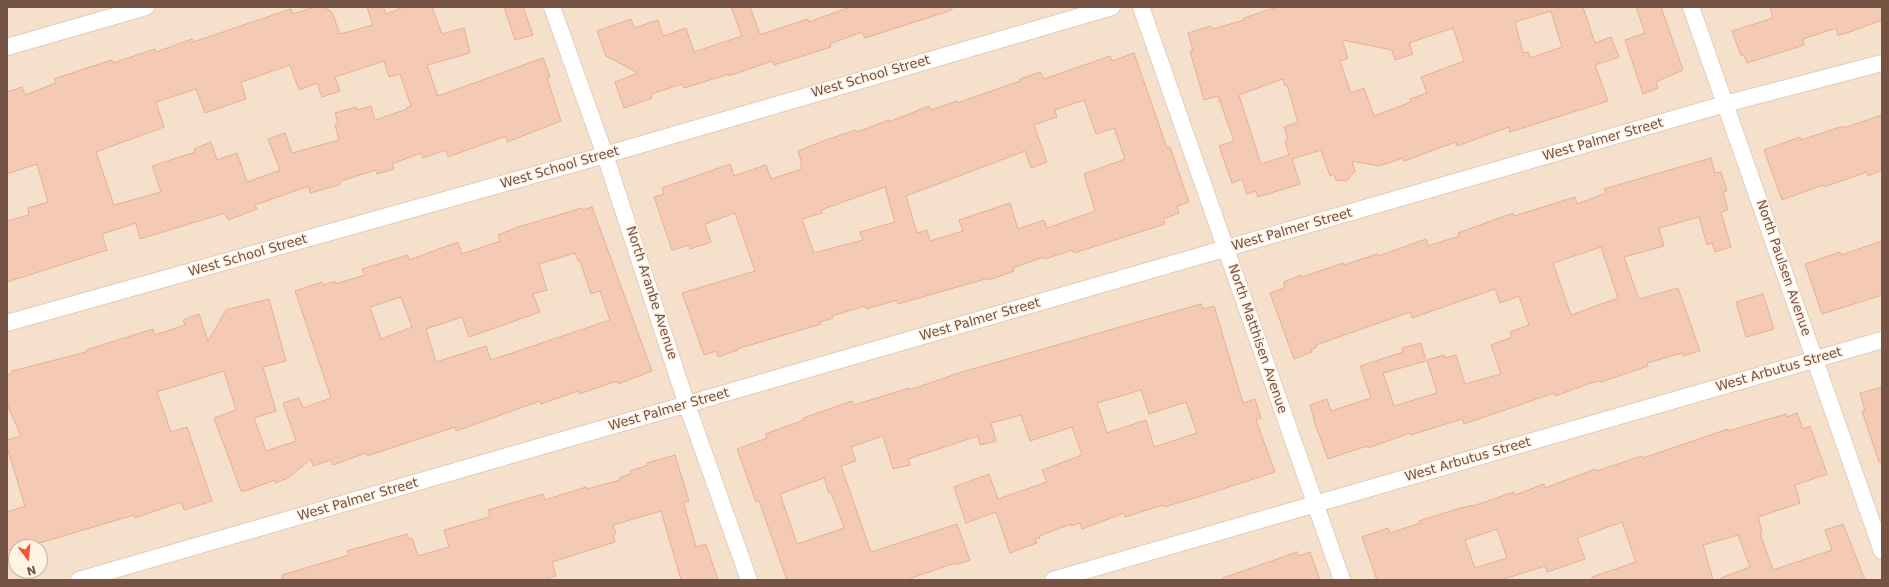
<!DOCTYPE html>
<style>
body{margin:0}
#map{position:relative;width:1889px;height:587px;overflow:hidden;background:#fdefdd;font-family:"DejaVu Sans",sans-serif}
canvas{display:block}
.frame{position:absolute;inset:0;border:8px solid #745345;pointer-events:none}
.north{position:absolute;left:8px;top:539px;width:40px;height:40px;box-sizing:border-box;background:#fff3e5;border:1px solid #c7b3a5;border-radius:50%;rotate:164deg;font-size:11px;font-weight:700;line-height:16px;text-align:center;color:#745345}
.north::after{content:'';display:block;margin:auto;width:14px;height:18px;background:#ef593a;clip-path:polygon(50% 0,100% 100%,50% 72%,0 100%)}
</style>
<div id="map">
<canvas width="1889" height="587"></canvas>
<div class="frame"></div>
<div class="north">N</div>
</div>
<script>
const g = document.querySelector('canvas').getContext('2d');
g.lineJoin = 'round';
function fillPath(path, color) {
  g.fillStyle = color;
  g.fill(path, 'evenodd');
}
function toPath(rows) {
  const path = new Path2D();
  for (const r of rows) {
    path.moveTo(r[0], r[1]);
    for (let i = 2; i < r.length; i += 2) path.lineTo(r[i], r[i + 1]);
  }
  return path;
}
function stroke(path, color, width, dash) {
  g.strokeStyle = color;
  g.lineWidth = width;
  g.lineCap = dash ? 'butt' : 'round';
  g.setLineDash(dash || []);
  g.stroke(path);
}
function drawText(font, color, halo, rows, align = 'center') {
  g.font = font + ' "DejaVu Sans",sans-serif';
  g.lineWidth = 3.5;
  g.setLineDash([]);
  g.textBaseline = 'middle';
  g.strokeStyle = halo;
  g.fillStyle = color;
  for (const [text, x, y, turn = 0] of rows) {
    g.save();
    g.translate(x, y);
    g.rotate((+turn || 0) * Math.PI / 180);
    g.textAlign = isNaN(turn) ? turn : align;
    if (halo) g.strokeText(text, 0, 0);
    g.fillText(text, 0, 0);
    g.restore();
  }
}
fillPath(toPath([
 [7,7,1882,7,1882,580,7,580],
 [16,547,40,547,40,571,16,571]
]), '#f5e0cb');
const building = toPath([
 [314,7,324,7,332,12,340,34,373,25,367,7,383,7,386,14,404,7,432,7,442,34,464,28,470,53,427,65,438,96,543,58,550,77,547,78,561,121,507,142,506,136,448,157,446,150,423,158,421,153,392,164,394,169,377,174,376,170,341,181,339,185,310,193,309,186,255,205,257,209,228,220,225,213,140,239,136,223,102,234,107,250,7,282,7,221,29,215,28,208,48,202,37,164,7,174,7,92,22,87,25,95,56,83,54,79,96,65,112,60,113,63,155,49,156,52,192,39,193,42,291,9,293,14,314,7],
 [384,61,389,77,400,74,411,106,406,108,407,109,375,120,371,106,357,110,356,107,335,113,338,124,335,125,339,140,292,153,285,133,268,139,280,170,247,182,237,153,217,160,211,142,194,149,195,152,152,166,161,192,114,205,96,152,164,127,156,102,196,89,205,113,246,99,241,82,290,65,299,90,317,83,322,97,340,91,335,77,384,61],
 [504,7,523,7,533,35,515,40,504,7],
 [731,7,750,7,760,34,762,34,808,19,809,22,850,7,952,7,952,10,865,38,862,32,830,44,831,47,774,65,772,61,729,76,729,74,684,88,682,84,651,94,652,98,624,108,615,82,638,73,606,56,597,31,631,19,634,28,658,20,663,36,686,28,694,52,742,36,731,7],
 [1277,7,1583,7,1595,43,1611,37,1619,57,1595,65,1608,101,1510,132,1509,127,1457,146,1456,142,1404,161,1403,158,1379,166,1352,161,1355,171,1347,181,1336,180,1334,174,1330,176,1321,150,1292,159,1300,184,1258,197,1256,191,1247,194,1242,179,1232,183,1219,146,1234,141,1218,96,1204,100,1190,51,1193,50,1188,33,1211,26,1213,29,1244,20,1244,18,1277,7],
 [1551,11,1562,47,1530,58,1528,52,1523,53,1515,22,1551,11],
 [1453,28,1464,61,1421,77,1427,93,1410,99,1411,102,1374,116,1364,88,1351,93,1340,61,1348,58,1342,40,1392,50,1395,60,1413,54,1409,43,1453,28],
 [1283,79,1285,86,1287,85,1298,122,1284,127,1288,140,1285,142,1289,155,1261,164,1239,95,1283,79],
 [1636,7,1661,7,1683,70,1656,82,1658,88,1643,94,1625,40,1645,33,1636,7],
 [1770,7,1882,7,1882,20,1844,34,1838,35,1836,28,1803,39,1804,45,1747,63,1744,55,1741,56,1732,31,1773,18,1770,7],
 [1134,53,1167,148,1170,147,1189,202,1177,206,1179,213,1163,219,1165,224,1074,253,1072,250,1045,259,1044,257,1013,268,1014,271,989,280,989,278,898,304,897,300,866,309,865,306,832,316,833,318,820,322,821,324,737,349,738,350,718,357,716,351,704,355,682,293,755,271,735,213,705,224,711,242,690,249,689,245,672,250,654,197,664,194,662,188,730,164,734,176,766,165,771,179,802,169,800,165,802,164,798,151,823,141,856,130,857,132,889,120,889,122,929,106,931,110,957,101,957,103,1020,81,1020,79,1040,72,1044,79,1110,56,1112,61,1134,53],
 [1084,100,1096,134,1114,128,1125,159,1084,174,1095,211,1047,228,1044,220,1018,229,1010,203,959,220,963,231,930,241,927,230,917,233,906,196,1025,151,1031,168,1047,162,1034,125,1057,117,1055,110,1084,100],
 [885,187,895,222,860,232,863,240,814,253,802,219,822,213,821,210,885,187],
 [1882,115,1882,170,1868,176,1867,172,1824,187,1823,185,1782,200,1764,150,1800,137,1801,140,1843,126,1844,128,1882,115],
 [1711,158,1715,173,1721,172,1727,191,1723,192,1728,210,1721,212,1731,247,1715,252,1712,243,1707,245,1699,217,1659,228,1664,246,1624,257,1639,299,1678,288,1700,351,1683,356,1682,353,1647,363,1648,366,1601,382,1601,381,1591,383,1555,396,1554,393,1464,424,1462,419,1411,435,1410,433,1368,448,1367,446,1328,459,1313,418,1314,418,1310,405,1327,399,1331,411,1371,398,1360,366,1403,352,1402,348,1421,343,1426,361,1383,373,1394,406,1437,393,1427,360,1444,355,1445,358,1456,355,1465,384,1501,374,1491,345,1512,337,1510,332,1529,325,1519,296,1500,303,1495,289,1412,318,1410,312,1316,345,1317,347,1311,350,1312,352,1294,359,1270,293,1284,288,1284,282,1301,275,1302,277,1343,263,1344,265,1377,254,1378,256,1426,239,1428,246,1459,236,1458,233,1513,213,1514,216,1575,197,1577,204,1606,193,1604,189,1711,158],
 [1601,247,1618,298,1571,315,1553,263,1601,247],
 [592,207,652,371,618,384,617,381,579,394,578,391,541,404,540,401,456,431,455,427,367,456,366,453,333,465,331,460,313,466,311,459,288,478,275,483,275,480,245,491,241,491,214,418,236,410,224,371,157,392,171,432,187,427,212,501,184,510,181,502,135,518,134,515,26,547,16,547,7,551,7,512,25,506,7,447,7,440,21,436,7,404,7,375,12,373,12,371,86,352,86,350,153,329,155,335,185,325,183,320,199,314,208,341,226,310,269,299,286,361,263,367,276,411,254,418,266,451,296,441,283,403,299,398,303,408,331,398,295,291,322,282,324,285,335,281,335,284,365,275,362,269,408,255,409,260,458,242,462,254,500,241,498,235,518,227,582,208,583,210,592,207],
 [575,253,578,261,580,261,591,294,600,291,610,320,491,360,486,346,436,362,426,329,462,317,469,337,540,312,533,294,547,290,539,264,575,253],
 [401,297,412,327,381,339,370,307,401,297],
 [1882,241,1882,295,1822,314,1805,264,1840,252,1841,255,1882,241],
 [1763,294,1774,329,1746,337,1736,302,1763,294],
 [1201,304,1203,309,1214,306,1243,403,1255,399,1261,418,1256,420,1275,472,1198,497,1164,507,1163,505,1125,517,1124,513,1082,529,1080,523,1071,526,1071,524,1039,536,1040,538,1035,539,1037,543,1010,553,996,512,966,523,954,487,989,474,998,499,1047,482,1042,470,1082,455,1072,427,1030,441,1021,415,991,423,996,441,980,445,978,436,908,459,910,465,893,469,883,436,851,447,856,461,841,466,871,552,957,524,970,560,956,565,955,563,906,580,787,580,759,501,756,502,737,449,767,438,765,434,804,420,803,418,852,401,854,405,909,388,909,390,962,372,1201,304],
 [1141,390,1149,414,1186,402,1197,433,1154,447,1146,420,1107,433,1097,403,1141,390],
 [824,478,829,493,831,492,844,528,797,544,780,494,824,478],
 [1882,387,1882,462,1879,462,1862,411,1865,410,1860,393,1882,387],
 [1797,413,1803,429,1810,426,1827,474,1795,485,1800,503,1758,517,1762,532,1760,533,1773,570,1832,550,1825,530,1843,524,1865,580,1721,580,1721,578,1750,567,1738,535,1703,545,1713,580,1592,580,1592,577,1636,562,1622,522,1577,538,1585,559,1547,572,1545,566,1501,580,1377,580,1362,537,1388,528,1390,533,1420,523,1419,521,1457,509,1473,505,1473,506,1514,492,1515,495,1544,484,1545,488,1590,471,1596,469,1597,471,1642,456,1643,458,1728,429,1728,431,1786,414,1787,417,1797,413],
 [1497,529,1507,558,1475,568,1465,540,1497,529],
 [675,455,689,501,684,502,685,508,696,547,706,544,718,580,681,580,661,511,613,525,616,534,613,535,615,542,552,562,556,576,543,580,282,580,282,575,349,555,347,551,407,534,409,539,412,538,418,556,449,547,444,530,486,518,490,515,488,510,543,494,545,500,586,487,587,489,620,480,620,477,631,474,630,471,648,465,647,463,675,455],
 [1297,552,1299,556,1310,552,1320,580,1223,580,1223,578,1297,552]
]);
fillPath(building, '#f4cab4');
stroke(building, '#e8af93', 1);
const minor = toPath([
 [552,7,605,155,687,405,749,580],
 [1141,7,1342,580],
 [1691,7,1882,551],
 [7,47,146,7],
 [7,323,605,155,1112,7],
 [79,580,1725,104,1882,63],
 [1053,580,1882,340]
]);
stroke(minor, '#e3ccbc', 18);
stroke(minor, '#fff', 16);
drawText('13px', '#745345', '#fff3e5', [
 ["West School Street",871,77,-16],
 ["West Palmer Street",1603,140,-16],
 ["West School Street",560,168,-16],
 ["West Palmer Street",1292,230,-16],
 ["West School Street",248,256,-16],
 ["North Paulsen Avenue",1783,268,71],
 ["North Aranbe Avenue",651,293,72],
 ["West Palmer Street",980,320,-16],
 ["North Matthisen Avenue",1257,339,71],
 ["West Arbutus Street",1779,370,-16],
 ["West Palmer Street",669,410,-16],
 ["West Arbutus Street",1468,460,-16],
 ["West Palmer Street",358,500,-16]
]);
</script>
